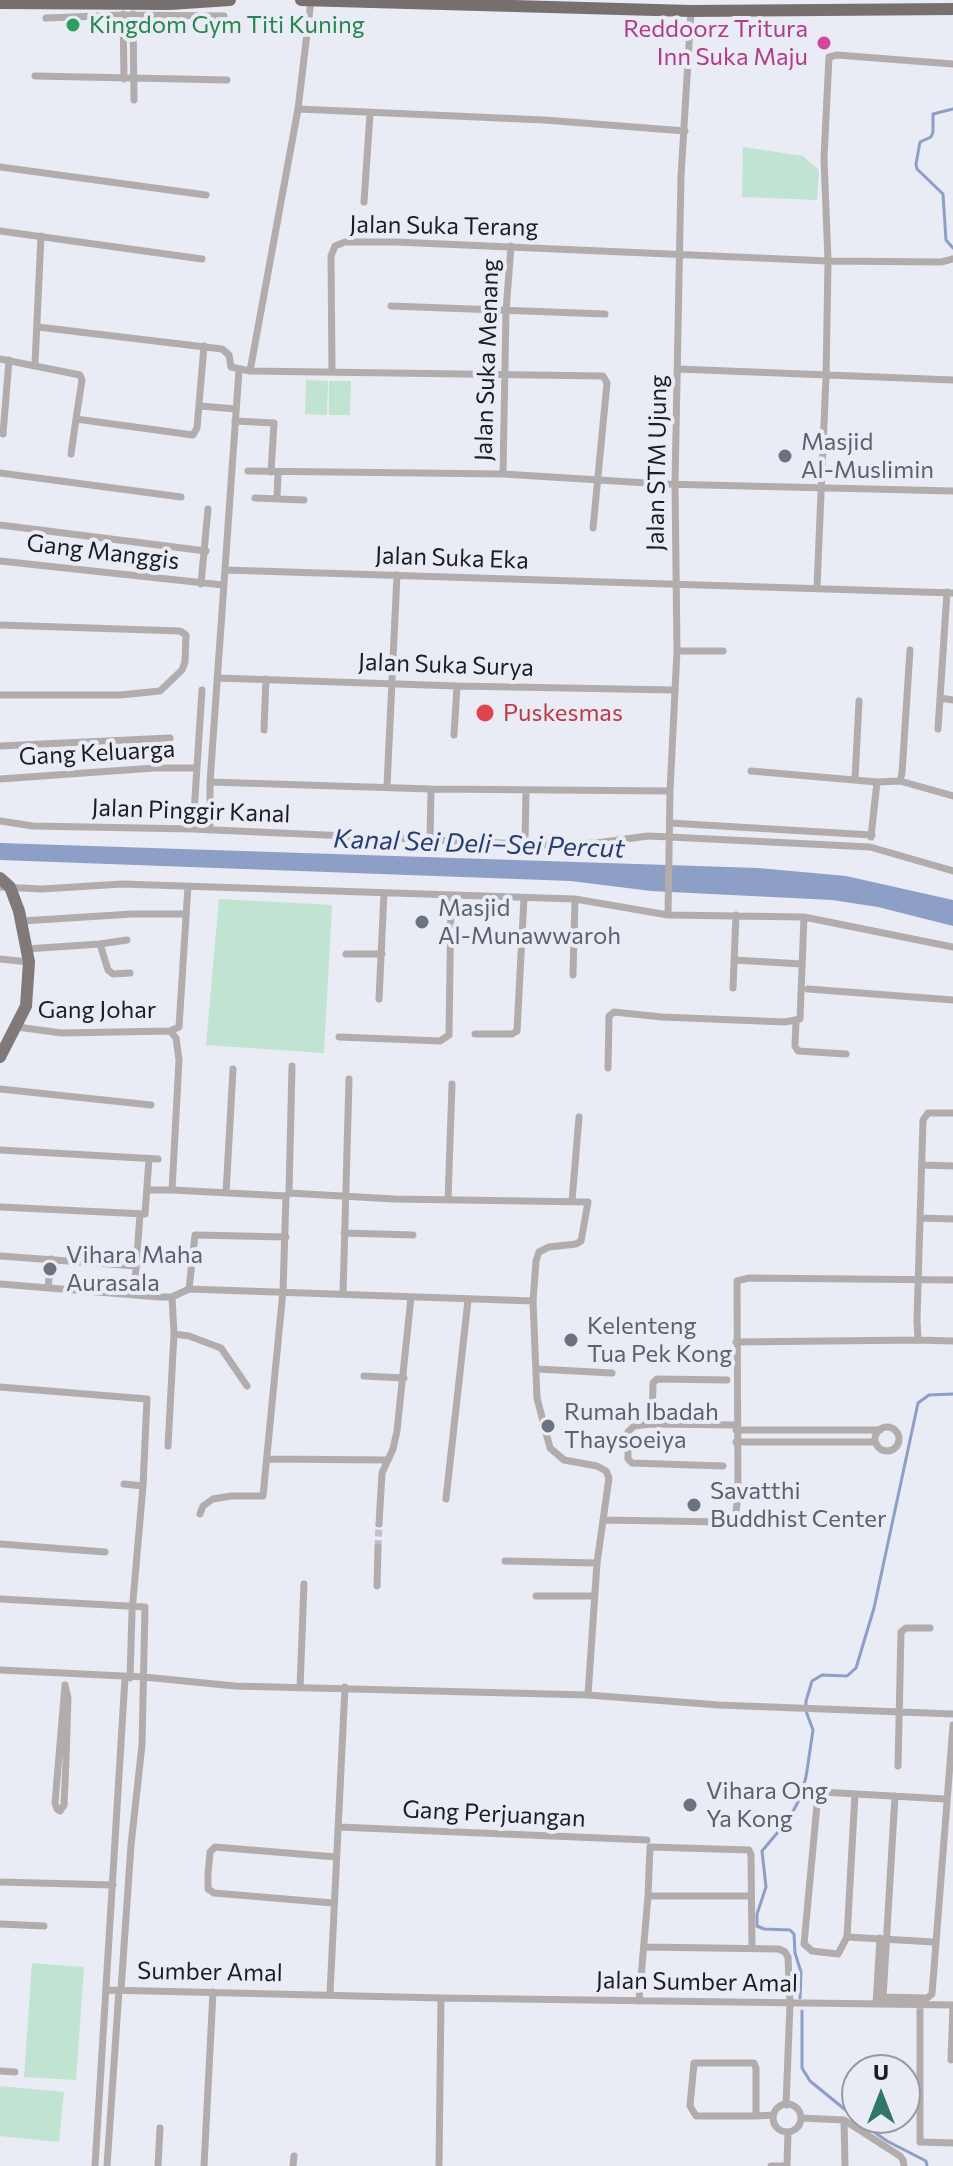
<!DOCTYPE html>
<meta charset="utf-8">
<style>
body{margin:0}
#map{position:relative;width:953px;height:2166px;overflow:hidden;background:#e9ebf5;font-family:Commissioner,sans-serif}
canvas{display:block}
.north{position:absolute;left:841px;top:2054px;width:80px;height:80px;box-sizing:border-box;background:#e9ebf5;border:2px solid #9799a0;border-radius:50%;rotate:0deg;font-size:22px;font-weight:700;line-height:32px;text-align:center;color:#1d1e21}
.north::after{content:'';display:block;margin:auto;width:28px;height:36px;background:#31766a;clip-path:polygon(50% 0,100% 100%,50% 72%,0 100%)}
</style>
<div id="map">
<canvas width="953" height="2166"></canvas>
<div class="north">U</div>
</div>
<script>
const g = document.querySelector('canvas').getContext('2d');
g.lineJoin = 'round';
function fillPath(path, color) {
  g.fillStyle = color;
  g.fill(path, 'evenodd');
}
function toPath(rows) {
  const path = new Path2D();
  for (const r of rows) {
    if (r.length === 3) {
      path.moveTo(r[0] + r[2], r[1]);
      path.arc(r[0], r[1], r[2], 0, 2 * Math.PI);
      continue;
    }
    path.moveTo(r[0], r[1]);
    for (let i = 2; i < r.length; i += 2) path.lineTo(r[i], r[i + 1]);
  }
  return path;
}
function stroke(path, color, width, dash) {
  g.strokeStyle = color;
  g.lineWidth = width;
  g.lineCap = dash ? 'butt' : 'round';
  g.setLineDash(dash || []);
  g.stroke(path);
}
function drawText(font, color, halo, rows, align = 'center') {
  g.font = font + ' Commissioner,sans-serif';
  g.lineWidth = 8;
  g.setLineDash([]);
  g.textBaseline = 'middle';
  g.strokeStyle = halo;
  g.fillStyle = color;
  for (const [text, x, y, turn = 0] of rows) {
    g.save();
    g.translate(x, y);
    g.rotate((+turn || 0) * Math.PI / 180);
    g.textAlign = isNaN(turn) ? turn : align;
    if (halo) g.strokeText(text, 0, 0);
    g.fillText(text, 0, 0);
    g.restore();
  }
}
fillPath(toPath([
 [743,147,803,156,819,170,817,200,742,197],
 [306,380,328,381,327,415,305,414],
 [329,381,351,381,350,415,329,415],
 [219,899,332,905,324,1053,206,1045],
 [32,1963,84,1967,76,2080,24,2077],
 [0,2086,64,2092,59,2142,0,2136]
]), '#c1e3d2');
fillPath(toPath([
 [0,843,758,868,846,876,953,900,953,926,878,907,832,900,651,891,571,881,0,860]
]), '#8d9fc6');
stroke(toPath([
 [953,109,933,114,933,132,931,137,920,142,916,164,917,169,943,194,946,240,953,248],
 [800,1998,801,1972,795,1953,794,1934,790,1930,764,1929,757,1926,757,1914,766,1887,762,1851,789,1819,799,1800,806,1777,813,1730,806,1711,806,1701,812,1681,822,1675,847,1676,856,1668,874,1608,918,1403,929,1395,953,1394],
 [802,2011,802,2068,810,2081,864,2125,887,2141,926,2161,927,2166]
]), '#8d9fc6', 3);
stroke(toPath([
 [378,1547,379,1524]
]), '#c0c2cb', 7, [7, 3.5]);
stroke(toPath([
 [123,14,124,79],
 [133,14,134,100],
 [46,18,123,15,224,16],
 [35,76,227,80],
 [298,109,544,120,685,131],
 [0,167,206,195],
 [364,202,370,113],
 [0,231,202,259],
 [391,306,605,314],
 [38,327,222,349,229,355,231,367,250,371,603,376,607,383,593,528],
 [0,359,80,375,82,380,76,419,193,435,197,428,204,346],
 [35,364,41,236],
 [678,369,953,380],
 [250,371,298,109,311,0],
 [332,372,331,256,335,246,345,242,396,242,828,261,941,262,953,259],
 [200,406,236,409],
 [235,421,274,423,271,472],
 [3,434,9,360],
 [71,454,76,419],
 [248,471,503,474,663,484,953,491],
 [0,473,181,497],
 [503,474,506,311,511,246],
 [255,498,304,500],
 [277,499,278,472],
 [0,525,206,551],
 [0,561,223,585],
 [225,570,953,593],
 [201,584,208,509],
 [817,587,826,377,828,261,824,158,829,57,837,55,953,64],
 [0,625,180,631,186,635,185,662,182,670,160,691,120,695,0,695],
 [677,651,723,651],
 [217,678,457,686,674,690],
 [940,698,953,700],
 [938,729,947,592],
 [264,730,266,679],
 [454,735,457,686],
 [0,746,170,738],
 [751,771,877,782,871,837],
 [0,779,154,768,197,768],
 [855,779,859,701],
 [900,781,953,796],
 [210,782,431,789,670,791],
 [877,782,900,781,902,773,910,650],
 [387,786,397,575],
 [0,821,33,826,193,829,544,845,596,843,648,836,670,837,870,847,953,871],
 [670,823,872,835],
 [193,829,202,690],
 [210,830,210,782,239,370],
 [430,841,431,789],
 [525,843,526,790],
 [0,887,42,889,122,884,575,899,668,915,804,917,953,947],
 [668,915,670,791,677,651,675,483,681,176,691,11],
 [22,921,132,914,186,914],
 [100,944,108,970,113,974,130,973],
 [26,949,100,944,127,940],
 [346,954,382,954],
 [0,959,29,962],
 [734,960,802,964],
 [573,975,575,899],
 [733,988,736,915],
 [808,989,953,1000],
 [379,999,384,893],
 [796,1022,795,1046,798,1051,846,1054],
 [17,1027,62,1033,170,1031,179,1027,188,886],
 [170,1031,176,1038,179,1060,172,1190,286,1196,289,1193,394,1199,588,1202,581,1241,576,1244,549,1247,539,1252,536,1261,533,1301,537,1398,550,1448,564,1460,597,1466,606,1471,609,1478,597,1563,588,1695],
 [475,1034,512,1034,517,1031,524,898],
 [339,1037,440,1041,449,1035,451,896],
 [608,1068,609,1016,614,1012,662,1017,785,1022,800,1019,804,917],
 [0,1089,151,1105],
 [953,1113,928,1113,923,1120,917,1320,918,1340,953,1341],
 [0,1150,158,1159],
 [922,1165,953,1166],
 [148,1190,172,1190],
 [226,1193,233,1069],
 [289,1193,292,1066],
 [448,1200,452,1084],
 [572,1201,579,1117],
 [0,1207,145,1214,149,1159],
 [921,1218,953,1219],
 [344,1233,413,1235],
 [0,1256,136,1266],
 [0,1284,159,1297,172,1297,189,1289,533,1301],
 [48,1288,51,1259],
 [189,1289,195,1235,286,1237],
 [343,1294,349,1079],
 [134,1295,140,1214],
 [174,1334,189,1336,221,1348,247,1386],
 [736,1342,918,1340],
 [537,1369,612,1373],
 [364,1376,404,1378],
 [727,1380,657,1379,653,1383,652,1424,736,1425],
 [0,1387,147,1399,143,1486],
 [652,1424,634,1426,628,1432,628,1459,632,1463,723,1466],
 [887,1439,12],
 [736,1430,880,1430],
 [736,1442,875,1442],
 [168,1446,174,1334,172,1297],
 [267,1459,387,1460],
 [124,1484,143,1486,132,1612,130,1678],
 [446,1499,468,1300],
 [200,1514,203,1506,213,1499,231,1496,263,1496,283,1291,286,1196],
 [603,1520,724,1522,735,1517,738,1498,737,1281,749,1278,953,1280],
 [379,1524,382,1473,393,1449,397,1431,411,1297],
 [0,1544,105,1552],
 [505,1561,597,1563],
 [377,1586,378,1547],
 [536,1596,594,1596],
 [0,1599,145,1607,142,1745,131,1845,121,1990],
 [0,1670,144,1677,235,1686,588,1695,719,1705,953,1714],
 [65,1685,68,1698,66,1760,64,1805,60,1811,57,1809,55,1803,65,1685],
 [300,1688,304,1584],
 [898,1766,901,1632,906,1628,930,1628],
 [855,1794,847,1937,934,1942],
 [339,1827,647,1840],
 [0,1882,113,1885],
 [648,1896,650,1847,749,1850,751,1855,752,1948],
 [333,1903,214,1893,208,1889,208,1874,210,1852,215,1847,336,1857],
 [0,1924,44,1926],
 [847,1937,838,1954,812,1951,804,1944,818,1794,821,1792,945,1799],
 [644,1947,779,1949,785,1952,788,1957,790,2004,786,2105],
 [107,1990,441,1998,953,2005,951,2060],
 [330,1994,345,1687],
 [883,1997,927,1998,932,1994,953,1725],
 [883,1998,895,1796],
 [639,2001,648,1896,751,1896],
 [876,2004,880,1938],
 [920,2004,920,2142,953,2143],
 [0,2071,15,2072],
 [787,2118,14],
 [756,2116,756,2068,754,2063,694,2063,690,2106,696,2116,756,2116,773,2115],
 [801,2118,844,2120,900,2156,903,2160,904,2166],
 [844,2120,845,2166],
 [95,2166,125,1678],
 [107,2166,119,1990],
 [158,2166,160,2128],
 [204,2166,213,1992],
 [293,2166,294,2156],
 [439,2166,441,1998],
 [771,2166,787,2166],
 [787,2166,788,2132]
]), '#b2adac', 7);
stroke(toPath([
 [0,878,10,887,19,911,29,962,26,1006,0,1057]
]), '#817977', 12);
stroke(toPath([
 [301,0,691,11,953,9],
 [0,3,170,4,230,0]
]), '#78706e', 12);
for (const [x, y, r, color] of [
 [73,25,8,"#2e9e5b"],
 [824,43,8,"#d1479c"],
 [785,456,8,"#6b7280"],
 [485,713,10,"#e0444e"],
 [422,922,8,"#6b7280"],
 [50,1269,8,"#6b7280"],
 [571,1340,8,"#6b7280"],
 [548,1426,8,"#6b7280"],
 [694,1505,8,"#6b7280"],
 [690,1805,8,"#6b7280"]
]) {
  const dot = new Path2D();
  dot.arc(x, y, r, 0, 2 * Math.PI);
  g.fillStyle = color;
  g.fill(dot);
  stroke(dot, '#e9ebf5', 3);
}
drawText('24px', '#27864d', '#e9ebf5', [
 ["Kingdom Gym Titi Kuning",89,25]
], 'left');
drawText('24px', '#b23c85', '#e9ebf5', [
 ["Reddoorz Tritura",808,29],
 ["Inn Suka Maju",808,57]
], 'right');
drawText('24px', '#1d1e21', '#e9ebf5', [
 ["Jalan Suka Terang",444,226,1],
 ["Jalan Suka Menang",487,360,-88],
 ["Jalan STM Ujung",657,463,-89],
 ["Gang Manggis",103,552,7],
 ["Jalan Suka Eka",452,558,2],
 ["Jalan Suka Surya",446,665,2],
 ["Gang Keluarga",97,753,-3],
 ["Jalan Pinggir Kanal",191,811,2],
 ["Gang Johar",97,1010],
 ["Gang Perjuangan",494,1814,3],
 ["Sumber Amal",210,1972,1],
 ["Jalan Sumber Amal",697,1982,1]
]);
drawText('24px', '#5b616d', '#e9ebf5', [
 ["Masjid",801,442],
 ["Al-Muslimin",801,470],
 ["Masjid",438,908],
 ["Al-Munawwaroh",438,936],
 ["Vihara Maha",66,1255],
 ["Aurasala",66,1283],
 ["Kelenteng",587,1326],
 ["Tua Pek Kong",587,1354],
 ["Rumah Ibadah",564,1412],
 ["Thaysoeiya",564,1440],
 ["Savatthi",710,1491],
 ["Buddhist Center",710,1519],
 ["Vihara Ong",706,1791],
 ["Ya Kong",706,1819]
], 'left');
drawText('24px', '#be3a42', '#e9ebf5', [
 ["Puskesmas",503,713]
], 'left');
drawText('italic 26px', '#283e70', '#e9ebf5', [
 ["Kanal Sei Deli–Sei Percut",479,844,2]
]);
</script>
